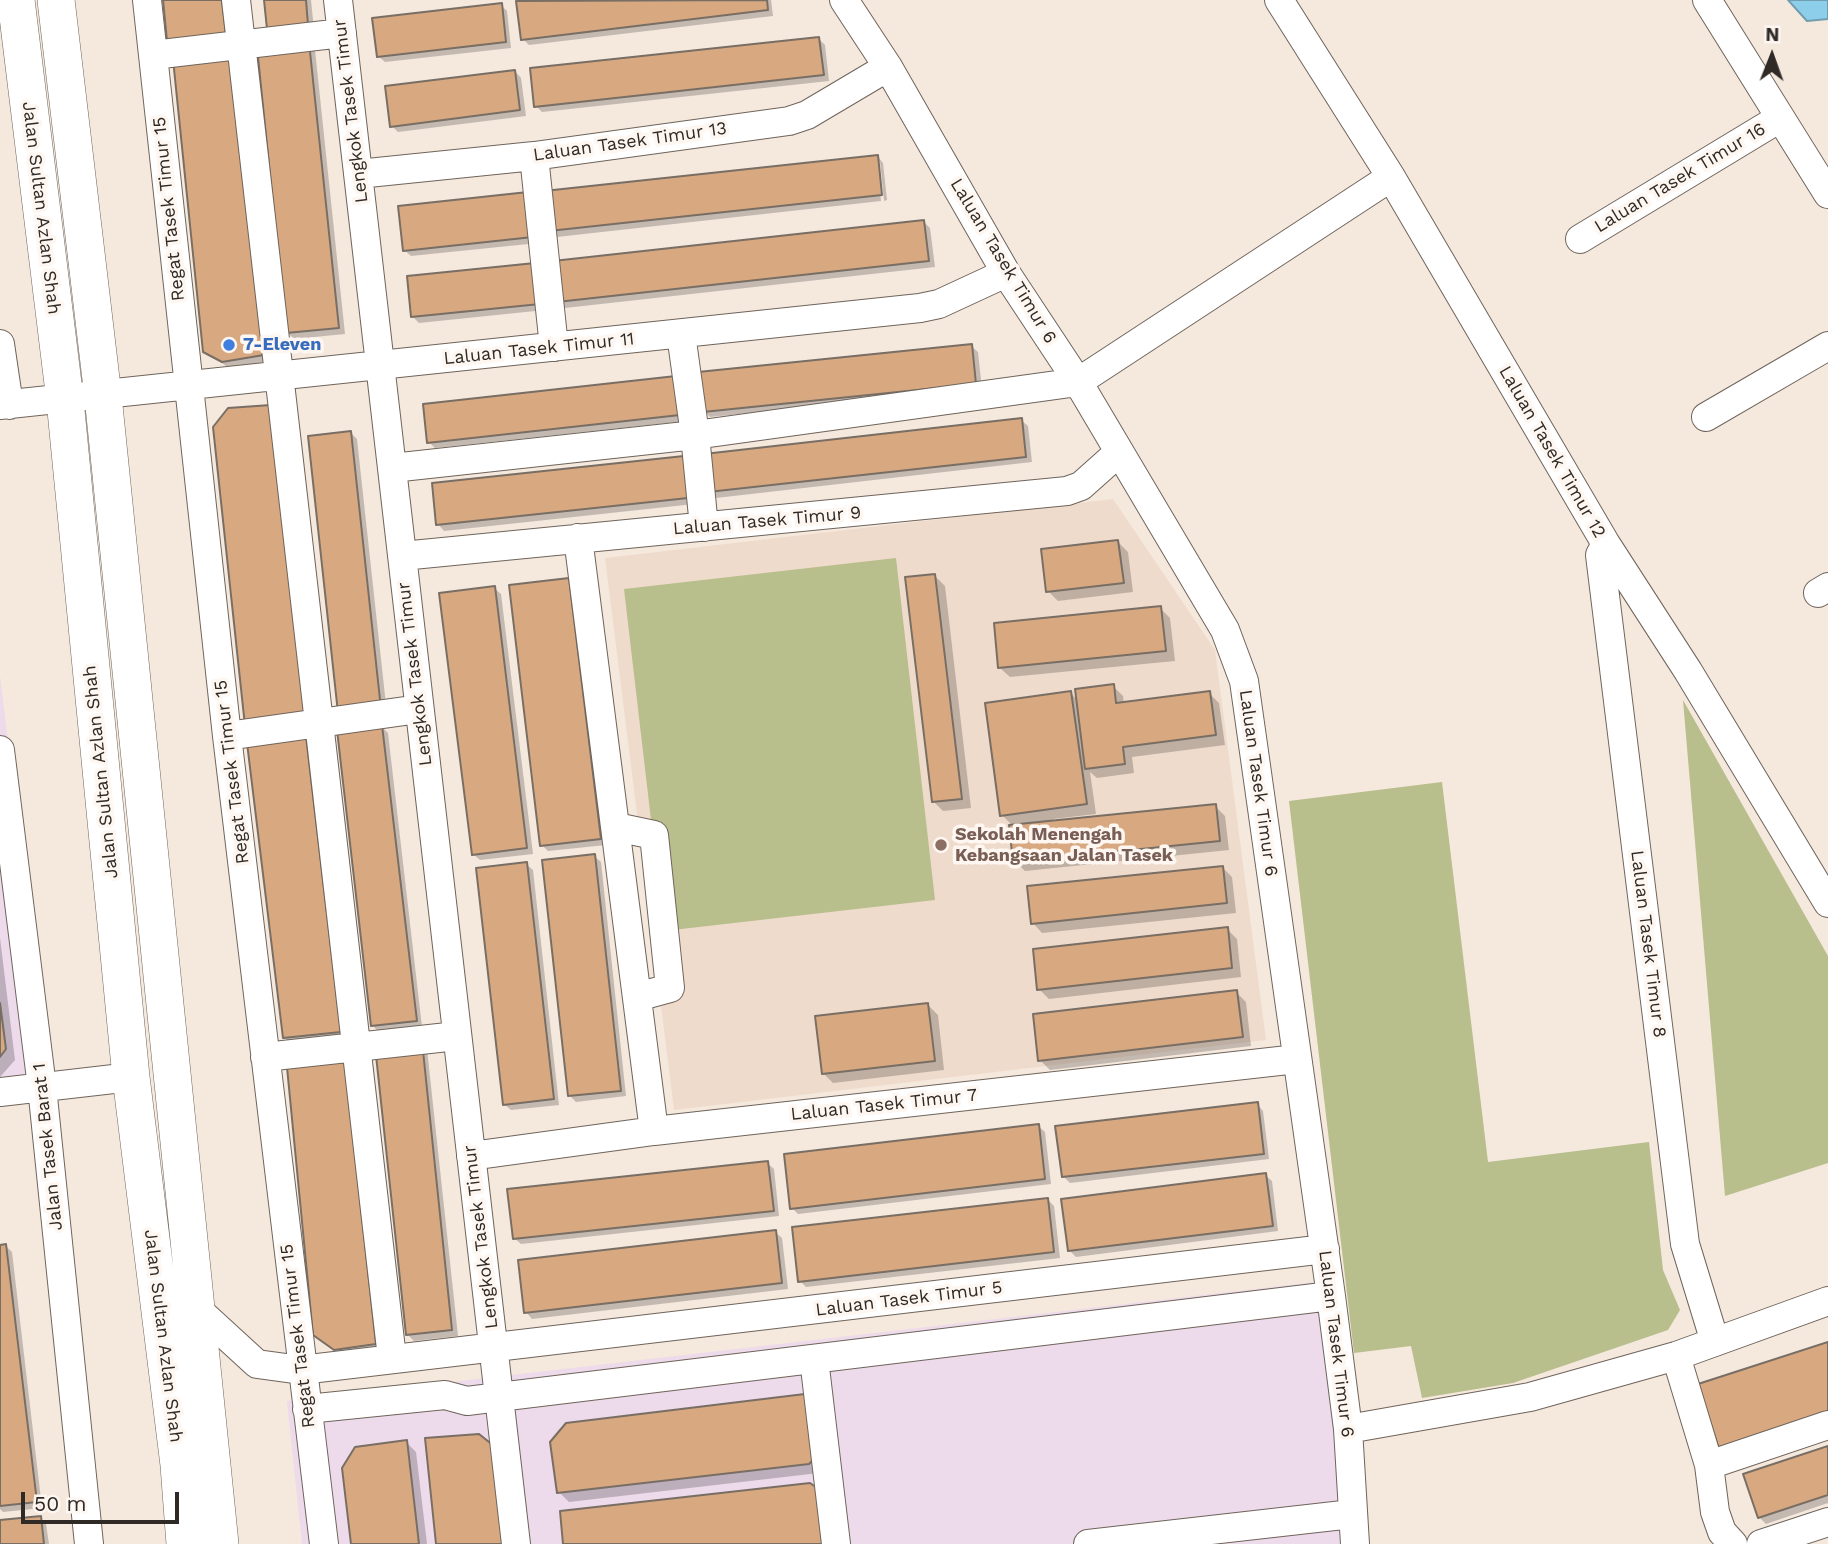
<!DOCTYPE html>
<style>
body{margin:0}
#map{position:relative;width:1828px;height:1544px;overflow:hidden;background:#f5e8dd;font-family:"Work Sans",sans-serif}
canvas{display:block}
.north{position:absolute;left:1737px;top:21px;width:70px;height:70px;-webkit-text-stroke:5px #fef6f0;paint-order:stroke;rotate:1deg;font-size:19px;font-weight:700;line-height:28px;text-align:center;color:#2f2a26}
.north::after{content:'';display:block;margin:auto;width:24px;height:32px;background:#2f2a26;clip-path:polygon(50% 0,100% 100%,50% 72%,0 100%)}
.scale{position:absolute;left:21px;top:1492px;width:158px;height:32px;box-sizing:border-box;border:4px solid #2f2a26;border-top:0;padding-left:9px;font-size:21px;line-height:24px;white-space:nowrap;color:#2f2a26;-webkit-text-stroke:5px #fef6f0;paint-order:stroke}
</style>
<div id="map">
<canvas width="1828" height="1544"></canvas>
<div class="north">N</div>
<div class="scale">50 m</div>
</div>
<script>
const g = document.querySelector('canvas').getContext('2d');
g.lineJoin = 'round';
function fillPath(path, color) {
  g.fillStyle = color;
  g.fill(path, 'evenodd');
}
function toPath(rows) {
  const path = new Path2D();
  for (const r of rows) {
    path.moveTo(r[0], r[1]);
    for (let i = 2; i < r.length; i += 2) path.lineTo(r[i], r[i + 1]);
  }
  return path;
}
function stroke(path, color, width, dash) {
  g.strokeStyle = color;
  g.lineWidth = width;
  g.lineCap = dash ? 'butt' : 'round';
  g.setLineDash(dash || []);
  g.stroke(path);
}
function drawText(font, color, halo, rows, align = 'center') {
  g.font = font + ' "Work Sans",sans-serif';
  g.lineWidth = 7;
  g.setLineDash([]);
  g.textBaseline = 'middle';
  g.strokeStyle = halo;
  g.fillStyle = color;
  for (const [text, x, y, turn = 0] of rows) {
    g.save();
    g.translate(x, y);
    g.rotate((+turn || 0) * Math.PI / 180);
    g.textAlign = isNaN(turn) ? turn : align;
    if (halo) g.strokeText(text, 0, 0);
    g.fillText(text, 0, 0);
    g.restore();
  }
}
fillPath(toPath([
 [0,676,51,1097,0,1101],
 [1333,1280,1355,1544,302,1544,287,1401]
]), '#eddaea');
fillPath(toPath([
 [1113,499,1215,650,1266,1040,674,1110,605,558]
]), '#efdbcc');
fillPath(toPath([
 [896,558,935,900,664,931,624,589],
 [1683,700,1828,956,1828,1163,1725,1196],
 [1442,782,1488,1162,1649,1142,1663,1270,1680,1310,1668,1330,1513,1383,1422,1398,1411,1346,1354,1353,1289,801]
]), '#b8be8c');
const water = toPath([
 [1788,0,1828,0,1828,19,1807,21,1788,0]
]);
fillPath(water, '#8dcfea');
stroke(water, '#719eaf', 2);
fillPath(toPath([
 [266,0,311,0,314,30],
 [542,0,771,0,773,16,529,45,523,39,518,3],
 [501,5,507,11,511,48,385,62,378,56],
 [819,39,825,45,829,81,542,112,536,106],
 [309,44,315,50,345,334,294,339,288,333],
 [174,61,273,365,233,371,205,351],
 [515,71,521,78,526,116,398,132,392,126],
 [877,156,883,163,887,200,884,201,880,161,877,161,881,201,557,237,551,230],
 [528,194,538,243,411,256,404,250],
 [924,222,930,228,935,267,565,308,559,302],
 [535,265,545,310,419,323,413,317],
 [971,346,978,352,982,389,710,417,704,411],
 [675,377,686,421,435,448,429,442],
 [1021,420,1028,426,1032,462,716,498,710,491],
 [351,433,357,439,387,714,346,719],
 [683,458,694,504,444,531,438,524],
 [1118,542,1128,552,1133,592,1058,601,1048,591],
 [935,576,945,586,971,808,943,811,933,801],
 [569,580,575,586,606,845,548,851,542,845],
 [494,588,501,594,533,854,480,860,473,854],
 [1160,608,1170,618,1175,661,1010,677,1000,668],
 [1113,686,1123,696,1124,704,1209,693,1219,703,1225,745,1132,757,1134,773,1097,778,1090,772,1096,814,1053,819,1053,823,1215,806,1225,816,1229,850,1025,871,1015,861,1014,827,1002,815,1071,693,1078,701],
 [382,727,388,733,422,1027,379,1032,373,1026],
 [305,738,315,748,350,1041,294,1047,284,1037],
 [594,856,601,862,626,1096,576,1102,570,1096],
 [526,864,533,870,559,1105,511,1110,504,1104],
 [1222,867,1232,877,1236,913,1042,933,1033,923],
 [1227,929,1237,939,1241,977,1049,999,1039,989],
 [0,938,15,1060,0,1077],
 [1236,992,1246,1002,1251,1046,1050,1070,1040,1060],
 [928,1005,938,1015,944,1070,833,1083,823,1073],
 [377,1048,427,1049,458,1336,414,1341,407,1334],
 [343,1053,385,1353,345,1359,315,1334],
 [1257,1104,1263,1111,1269,1159,1070,1183,1063,1176],
 [1038,1126,1045,1132,1051,1184,798,1214,792,1208],
 [767,1163,774,1169,779,1216,521,1244,514,1238],
 [1265,1175,1272,1181,1278,1231,1076,1257,1069,1250],
 [1047,1199,1054,1206,1060,1258,806,1287,800,1281],
 [775,1232,782,1238,788,1289,532,1319,526,1312],
 [6,1246,12,1252,42,1508,3,1512,0,1509,0,1247],
 [812,1395,819,1473,569,1502,559,1492],
 [406,1442,416,1452,427,1544,352,1544],
 [1828,1448,1828,1503,1766,1524,1759,1517],
 [40,1518,46,1524,49,1544,0,1544,0,1522]
]), '#0003');
const building = toPath([
 [163,0,222,0,226,35,167,41,163,0],
 [264,0,306,0,308,25,267,29,264,0],
 [767,0,768,10,521,40,516,1,767,0],
 [502,3,506,42,377,57,372,18,502,3],
 [819,37,824,75,534,107,530,68,819,37],
 [309,42,339,328,286,333,257,47,309,42],
 [229,54,264,355,222,362,203,352,173,59,229,54],
 [515,70,520,110,390,127,385,86,515,70],
 [878,155,882,195,549,231,544,191,878,155],
 [528,192,533,237,403,251,398,206,528,192],
 [924,220,929,261,557,302,553,261,924,220],
 [535,263,540,304,411,317,407,276,535,263],
 [972,344,976,384,703,412,698,372,972,344],
 [676,376,680,415,427,443,423,404,676,376],
 [271,405,306,719,245,726,213,427,228,408,271,405],
 [1022,418,1026,457,708,492,704,454,1022,418],
 [351,431,381,709,338,713,308,436,351,431],
 [684,456,688,498,436,525,432,483,684,456],
 [1118,540,1124,583,1046,592,1041,549,1118,540],
 [935,574,962,799,932,802,905,577,935,574],
 [569,578,601,839,540,846,509,585,569,578],
 [495,586,527,848,472,855,439,593,495,586],
 [1161,606,1166,651,998,668,994,623,1161,606],
 [1114,684,1116,703,1210,691,1216,735,1123,747,1125,764,1085,769,1075,689,1114,684],
 [1071,691,1087,804,1000,816,985,703,1071,691],
 [382,725,417,1021,371,1026,337,730,382,725],
 [306,736,341,1032,283,1038,247,743,306,736],
 [1216,804,1220,841,1013,862,1009,825,1216,804],
 [595,854,621,1091,568,1096,542,860,595,854],
 [527,862,554,1099,503,1105,476,868,527,862],
 [1223,866,1227,903,1031,924,1027,886,1223,866],
 [1228,927,1232,968,1037,990,1033,949,1228,927],
 [1237,990,1243,1037,1038,1061,1033,1014,1237,990],
 [0,1003,6,1049,0,1057,0,1003],
 [928,1003,935,1061,822,1074,815,1016,928,1003],
 [422,1041,452,1330,406,1335,375,1046,422,1041],
 [344,1052,376,1344,334,1350,313,1335,286,1057,344,1052],
 [1258,1102,1264,1154,1062,1177,1055,1126,1258,1102],
 [1039,1124,1045,1179,790,1209,784,1154,1039,1124],
 [768,1161,774,1211,513,1239,507,1189,768,1161],
 [1266,1173,1273,1226,1068,1251,1061,1199,1266,1173],
 [1048,1198,1054,1252,798,1282,792,1227,1048,1198],
 [776,1230,782,1283,524,1313,518,1260,776,1230],
 [6,1244,37,1502,0,1506,0,1245,6,1244],
 [1828,1342,1828,1413,1719,1449,1698,1384,1828,1342],
 [813,1393,819,1454,809,1464,557,1493,550,1442,566,1423,813,1393],
 [479,1434,494,1446,505,1544,436,1544,425,1438,479,1434],
 [407,1440,419,1544,351,1544,342,1468,355,1447,407,1440],
 [1828,1446,1828,1495,1758,1518,1743,1474,1828,1446],
 [810,1483,823,1492,830,1544,563,1544,560,1511,810,1483],
 [41,1516,44,1544,0,1544,0,1520,41,1516]
]);
fillPath(building, '#d8a981');
stroke(building, '#796e64', 2);
const minor = toPath([
 [147,0,227,736,324,1544],
 [236,0,392,1358],
 [338,0,516,1544],
 [844,0,888,67,1006,273,1078,382,1225,630,1244,681,1331,1296,1348,1429,1355,1544],
 [1279,0,1391,177,1606,544,1688,671,1828,903],
 [1707,0,1828,194],
 [153,55,342,33],
 [534,156,554,347],
 [358,174,534,156,789,121,807,115,888,67],
 [1580,239,1780,118],
 [681,334,695,435,704,527],
 [0,344,9,405],
 [0,405,920,308,939,304,1006,273],
 [1706,417,1828,346],
 [392,468,695,435,1078,382,1391,177],
 [578,538,654,1131],
 [1606,544,1600,555,1685,1244,1715,1342],
 [402,556,1067,491,1081,486,1118,453],
 [1818,593,1828,587],
 [227,736,419,709],
 [0,750,42,1087,89,1544],
 [616,827,654,835,670,988,637,997],
 [265,1057,457,1036],
 [0,1092,131,1077],
 [471,1156,654,1131,1297,1059],
 [197,1309,257,1364,301,1370,1325,1249],
 [1676,1356,1709,1465,1828,1425],
 [814,1359,836,1544],
 [307,1409,445,1395,467,1401,499,1397,1331,1296],
 [1348,1429,1530,1397,1676,1356,1828,1301],
 [1709,1465,1715,1512,1722,1532,1733,1544],
 [1088,1544,1352,1514],
 [1761,1544,1828,1522]
]);
const major = toPath([
 [16,0,65,400,131,1077,179,1465,185,1544],
 [56,0,103,396,220,1544]
]);
stroke(minor, '#6f645b', 30);
stroke(major, '#6f645b', 38);
stroke(minor, '#fff', 28);
stroke(major, '#fff', 37);
for (const [x, y, r, color] of [
 [229,345,7,"#3f7fe0"],
 [941,845,7,"#8d6e63"]
]) {
  const dot = new Path2D();
  dot.arc(x, y, r, 0, 2 * Math.PI);
  g.fillStyle = color;
  g.fill(dot);
  stroke(dot, '#fef6f0', 2.5);
}
drawText('18px', '#2f2a26', '#fef6f0', [
 ["Lengkok Tasek Timur",351,111,-97],
 ["Laluan Tasek Timur 13",630,142,-8],
 ["Laluan Tasek Timur 16",1680,178,-31],
 ["Jalan Sultan Azlan Shah",41,208,83],
 ["Regat Tasek Timur 15",169,209,-96],
 ["Laluan Tasek Timur 6",1003,261,59],
 ["Laluan Tasek Timur 11",539,349,-6],
 ["Laluan Tasek Timur 12",1552,452,60],
 ["Laluan Tasek Timur 9",767,521,-5],
 ["Lengkok Tasek Timur",415,674,-97],
 ["Jalan Sultan Azlan Shah",101,772,-96],
 ["Regat Tasek Timur 15",232,772,-97],
 ["Laluan Tasek Timur 6",1258,783,82],
 ["Laluan Tasek Timur 8",1648,944,83],
 ["Laluan Tasek Timur 7",884,1105,-6],
 ["Jalan Tasek Barat 1",48,1147,-96],
 ["Lengkok Tasek Timur",481,1237,-97],
 ["Laluan Tasek Timur 5",909,1299,-7],
 ["Jalan Sultan Azlan Shah",163,1336,83],
 ["Regat Tasek Timur 15",298,1336,-97],
 ["Laluan Tasek Timur 6",1336,1344,83]
]);
drawText('bold 18px', '#366cbe', '#fef6f0', [
 ["7-Eleven",243,345]
], 'left');
drawText('bold 18px', '#785e54', '#fef6f0', [
 ["Sekolah Menengah",955,835],
 ["Kebangsaan Jalan Tasek",955,856]
], 'left');
</script>
